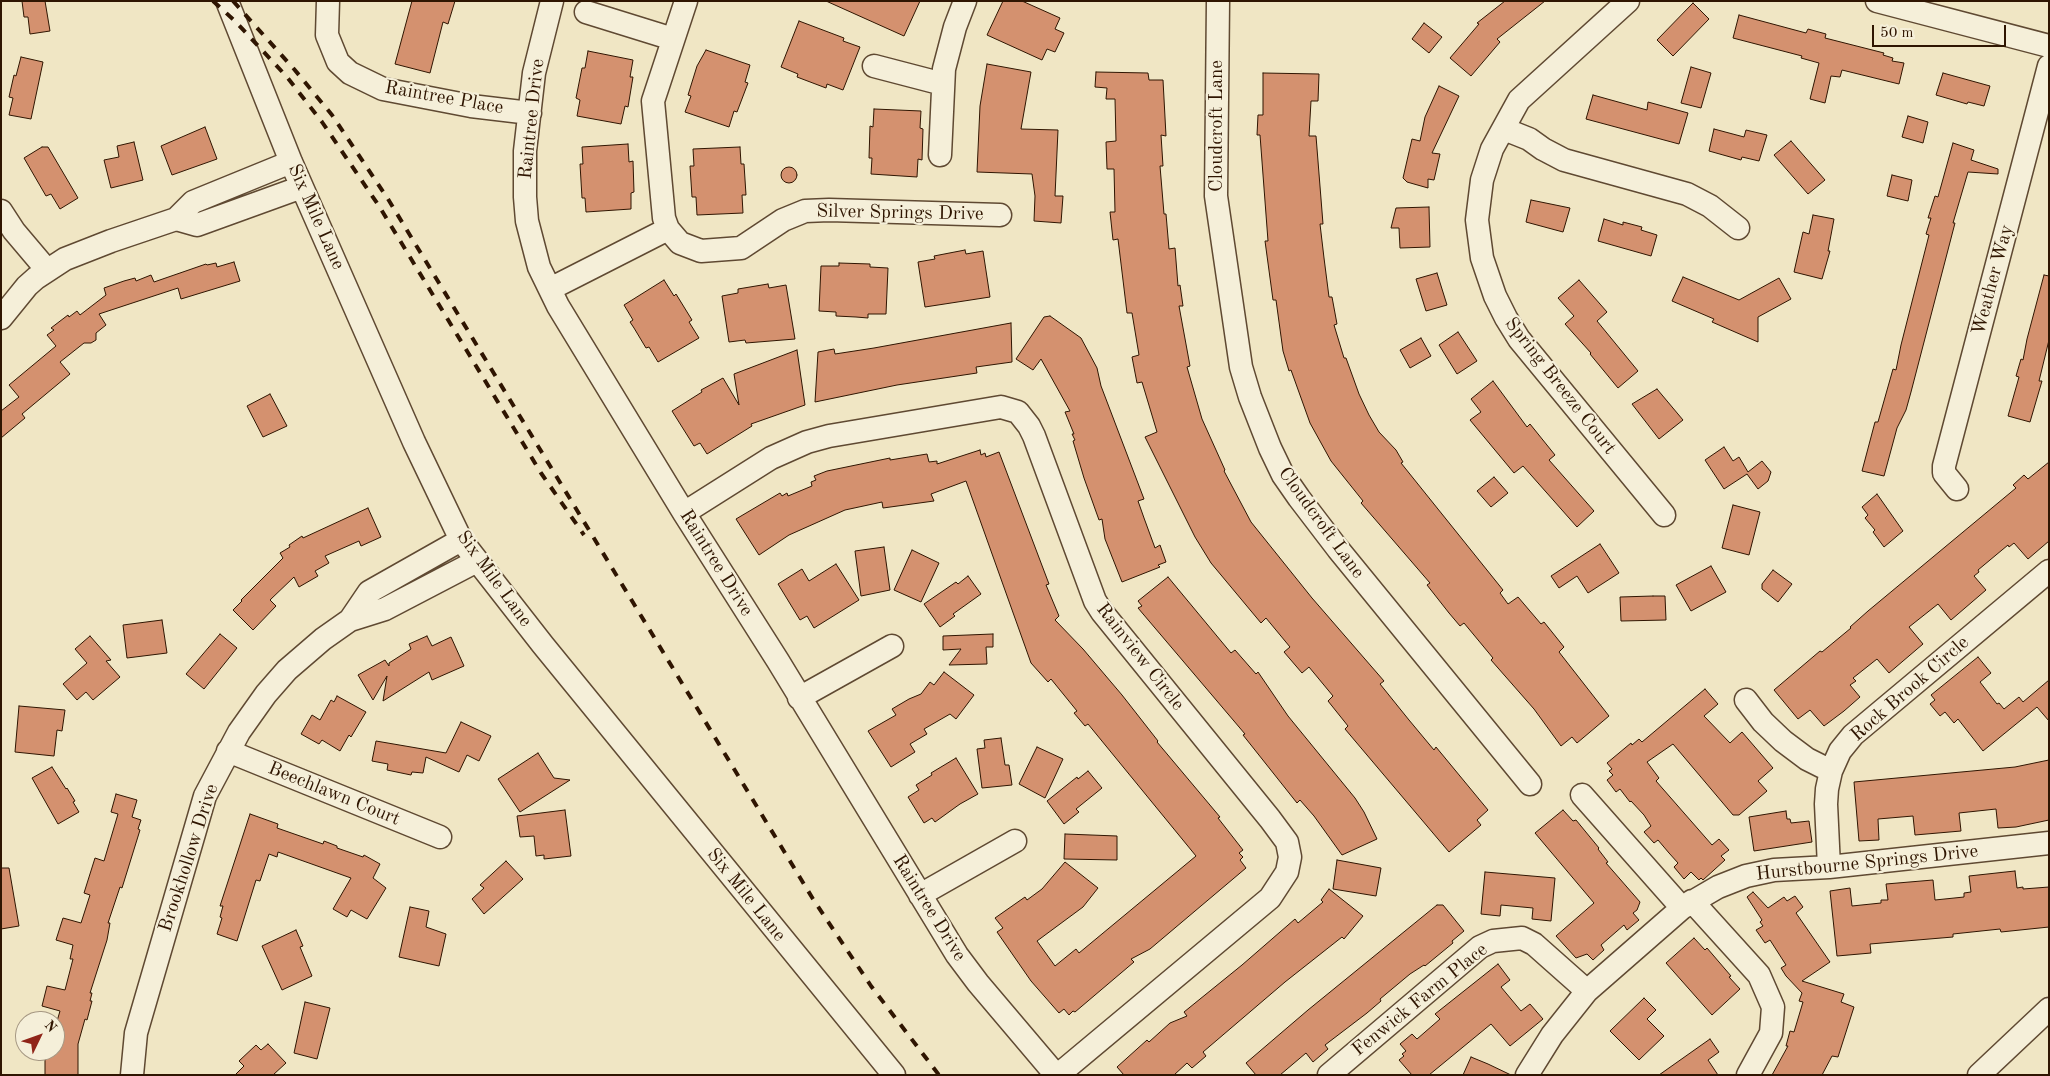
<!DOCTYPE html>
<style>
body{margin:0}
#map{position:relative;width:2050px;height:1076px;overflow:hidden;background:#f0e6c4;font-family:"Old Standard TT",serif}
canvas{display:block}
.frame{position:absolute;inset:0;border:2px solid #2f1501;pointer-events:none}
.north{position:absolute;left:15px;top:1011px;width:50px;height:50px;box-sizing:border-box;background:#f5efd9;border:1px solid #a69883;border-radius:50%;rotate:48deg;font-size:14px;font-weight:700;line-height:20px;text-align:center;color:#2f1501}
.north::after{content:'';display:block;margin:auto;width:18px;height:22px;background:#8f2418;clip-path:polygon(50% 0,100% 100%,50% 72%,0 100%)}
.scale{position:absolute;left:1872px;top:25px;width:134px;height:22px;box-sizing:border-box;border:2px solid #2f1501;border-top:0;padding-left:6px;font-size:15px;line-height:18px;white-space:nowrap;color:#2f1501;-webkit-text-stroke:4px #f5efd9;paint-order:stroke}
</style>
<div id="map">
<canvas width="2050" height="1076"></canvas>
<div class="frame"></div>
<div class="north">N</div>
<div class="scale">50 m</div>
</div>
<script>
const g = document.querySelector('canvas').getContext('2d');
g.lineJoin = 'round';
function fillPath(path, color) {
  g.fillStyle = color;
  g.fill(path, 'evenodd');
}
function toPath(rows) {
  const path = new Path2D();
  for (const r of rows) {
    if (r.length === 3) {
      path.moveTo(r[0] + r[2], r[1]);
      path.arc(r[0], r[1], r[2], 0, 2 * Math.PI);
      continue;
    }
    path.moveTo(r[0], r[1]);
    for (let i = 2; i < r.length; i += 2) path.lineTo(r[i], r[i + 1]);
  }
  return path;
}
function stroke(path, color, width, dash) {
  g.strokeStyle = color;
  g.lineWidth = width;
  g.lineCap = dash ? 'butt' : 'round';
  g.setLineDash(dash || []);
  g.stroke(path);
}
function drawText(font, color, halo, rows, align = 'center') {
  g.font = font + ' "Old Standard TT",serif';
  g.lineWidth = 4.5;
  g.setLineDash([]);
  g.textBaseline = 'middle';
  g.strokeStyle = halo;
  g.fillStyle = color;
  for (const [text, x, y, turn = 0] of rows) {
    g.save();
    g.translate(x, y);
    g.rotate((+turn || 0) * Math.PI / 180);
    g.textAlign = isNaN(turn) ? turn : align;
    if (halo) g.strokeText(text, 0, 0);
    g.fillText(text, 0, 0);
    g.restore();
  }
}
const building = toPath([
 [22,1,45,1,50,31,30,34,28,17,24,17,22,1],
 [412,1,455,1,448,24,443,22,430,73,395,64,412,1],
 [826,1,920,1,904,36,826,1],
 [1003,1,1022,1,1060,18,1055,29,1064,33,1055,52,1047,49,1042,60,987,35,1003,1],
 [1505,1,1545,1,1497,39,1500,42,1471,76,1450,58,1479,24,1477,23,1505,1],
 [1693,3,1709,19,1673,56,1657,40,1693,3],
 [1739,15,1806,33,1808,29,1826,34,1825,38,1884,53,1883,55,1893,58,1892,61,1904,63,1899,84,1842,70,1840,77,1831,76,1825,103,1810,99,1819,63,1801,58,1802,56,1733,38,1739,15],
 [799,21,844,38,843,41,860,47,843,90,827,84,826,88,797,77,798,74,781,67,799,21],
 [1424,23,1442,37,1429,53,1412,39,1424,23],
 [706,50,750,65,745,82,748,83,737,112,734,111,729,127,685,112,691,96,688,95,697,66,706,50],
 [588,51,633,60,630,77,633,77,628,107,625,106,621,124,577,116,580,100,576,98,582,68,585,68,588,51],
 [21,57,43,62,31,119,9,115,13,98,9,97,14,75,16,76,21,57],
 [987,64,1031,72,1021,129,1058,130,1055,196,1063,196,1061,223,1034,221,1035,196,1032,174,977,172,980,106,987,64],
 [1691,67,1711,73,1701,108,1681,103,1691,67],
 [1096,72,1148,73,1149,80,1163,80,1166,136,1161,135,1163,166,1160,166,1164,214,1166,214,1169,249,1175,248,1178,286,1180,285,1183,306,1179,306,1190,366,1187,367,1202,419,1225,470,1224,471,1251,522,1312,598,1384,681,1380,684,1409,720,1434,750,1436,747,1488,810,1477,820,1481,825,1449,852,1345,729,1348,726,1328,701,1333,696,1309,667,1302,673,1284,652,1290,647,1266,618,1261,623,1211,563,1195,537,1145,437,1157,432,1142,382,1137,383,1132,357,1139,355,1132,313,1127,313,1118,239,1113,240,1110,212,1115,212,1114,169,1107,169,1106,142,1116,141,1115,99,1106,99,1107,88,1095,87,1096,72],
 [1263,73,1319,74,1318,101,1311,101,1309,136,1316,136,1323,224,1320,224,1324,258,1329,297,1332,297,1337,324,1334,325,1344,358,1346,358,1359,394,1369,415,1379,432,1396,450,1403,462,1401,463,1503,590,1500,593,1508,604,1518,597,1541,624,1544,622,1564,647,1559,652,1609,716,1577,743,1572,737,1561,746,1534,709,1491,660,1493,658,1464,623,1460,626,1449,613,1427,585,1430,583,1361,503,1363,501,1331,461,1310,423,1291,370,1289,371,1283,351,1276,300,1273,300,1265,241,1268,241,1260,135,1257,135,1258,115,1263,115,1263,73],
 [1943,73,1990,86,1984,106,1968,102,1967,104,1936,95,1943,73],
 [1439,86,1459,96,1432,153,1440,154,1434,180,1428,179,1428,188,1407,182,1403,178,1412,139,1420,141,1425,117,1439,86],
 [1593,95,1647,110,1648,102,1688,113,1679,144,1586,119,1593,95],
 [874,109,921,111,920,128,923,129,922,160,918,159,917,177,871,174,872,158,869,158,870,126,873,127,874,109],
 [1908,116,1928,122,1923,143,1902,137,1908,116],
 [205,127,217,159,172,175,161,146,205,127],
 [1714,129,1744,137,1746,130,1767,135,1759,161,1742,157,1741,160,1709,151,1714,129],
 [1791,141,1825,180,1808,194,1774,155,1791,141],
 [134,142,143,180,111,188,104,160,119,157,117,146,134,142],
 [1953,143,1974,150,1971,160,1998,169,1998,174,1968,172,1953,223,1955,223,1911,392,1906,410,1897,428,1884,476,1862,471,1875,422,1878,422,1893,369,1896,370,1901,345,1929,235,1926,234,1931,218,1928,218,1935,196,1938,197,1953,143],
 [628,144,629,162,633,161,634,192,631,193,631,209,586,212,585,198,582,198,580,164,583,164,582,147,628,144],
 [42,147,48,147,78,198,60,209,51,194,46,196,24,158,42,147],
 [740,147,741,164,744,164,746,195,742,195,743,213,697,215,696,197,692,197,690,166,694,166,693,149,740,147],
 [789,175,8],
 [1892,175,1912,180,1908,201,1887,196,1892,175],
 [1531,200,1570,208,1563,232,1526,222,1531,200],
 [1429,207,1430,247,1400,248,1399,228,1391,228,1396,208,1429,207],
 [1813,215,1834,219,1828,251,1830,251,1822,279,1794,272,1803,232,1809,234,1813,215],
 [1604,219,1623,225,1623,222,1642,227,1641,230,1657,235,1651,256,1598,241,1604,219],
 [965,250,966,254,983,251,990,297,925,307,918,262,935,259,934,256,965,250],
 [234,262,240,281,181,299,178,288,99,314,106,325,96,333,96,340,91,343,84,343,60,362,70,374,22,414,25,418,1,438,1,411,19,397,9,385,56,346,47,335,54,330,51,328,68,315,69,317,77,311,80,315,106,295,104,288,124,281,135,278,136,281,151,275,154,282,206,264,207,265,216,263,217,267,234,262],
 [839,263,870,264,870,267,888,268,886,314,868,314,868,318,856,317,836,316,836,312,819,311,821,266,839,266,839,263],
 [1437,273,1447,305,1426,311,1416,279,1437,273],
 [2044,275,2049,276,2049,340,2039,381,2042,381,2030,422,2008,416,2019,377,2016,376,2021,359,2023,360,2027,339,2044,275],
 [1683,277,1739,300,1779,278,1791,299,1758,317,1758,342,1712,322,1714,319,1672,301,1683,277],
 [664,280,674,296,676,294,692,320,689,322,699,338,658,362,649,347,646,348,634,328,630,322,633,320,624,305,664,280],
 [1579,280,1607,312,1597,321,1638,371,1618,388,1590,354,1591,353,1565,324,1574,316,1558,298,1579,280],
 [768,284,769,288,786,285,795,339,746,343,745,340,729,342,722,296,738,293,738,289,768,284],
 [1050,316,1081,338,1097,368,1101,386,1144,499,1138,501,1144,518,1155,548,1160,545,1166,562,1158,565,1160,567,1122,582,1105,539,1102,519,1099,520,1084,478,1073,441,1075,440,1072,434,1074,434,1065,412,1070,411,1041,359,1033,370,1016,359,1044,317,1050,316],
 [1011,323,1012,362,976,367,977,373,897,385,815,402,818,352,834,349,835,354,874,348,1011,323],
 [1458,332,1477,361,1457,374,1439,345,1458,332],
 [1421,338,1431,356,1410,368,1400,350,1421,338],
 [797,350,805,405,751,424,752,426,707,454,700,443,694,446,672,411,702,392,701,390,723,378,739,405,734,374,797,350],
 [1493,381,1527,427,1530,424,1555,455,1549,460,1594,511,1577,527,1523,466,1514,473,1470,420,1481,412,1471,399,1493,381],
 [1657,389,1683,420,1659,439,1632,404,1657,389],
 [270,394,287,426,263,437,247,406,270,394],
 [1724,447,1733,461,1739,457,1748,472,1762,461,1771,472,1768,481,1758,489,1747,474,1724,489,1705,460,1724,447],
 [980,450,981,455,985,453,986,457,999,452,1049,584,1046,585,1059,616,1055,620,1083,649,1122,695,1158,741,1157,742,1220,817,1218,818,1243,850,1239,853,1243,857,1240,860,1246,868,1150,949,1131,959,1134,962,1075,1012,1073,1011,1069,1015,1064,1009,1059,1013,1031,981,997,932,1003,928,995,918,1025,897,1027,900,1042,889,1065,862,1098,888,1083,907,1037,941,1055,966,1076,949,1079,953,1196,856,1088,724,1085,726,1074,713,1077,711,1051,679,1048,682,1031,663,966,481,931,494,934,501,883,508,882,502,845,510,789,535,759,555,736,519,780,493,782,496,787,493,788,496,812,486,811,482,816,480,814,476,827,471,890,458,890,460,927,454,929,462,937,461,937,464,980,450],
 [2049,462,2049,541,2028,559,2014,543,2009,547,2008,545,1978,570,1979,572,1974,576,1986,590,1951,620,1938,604,1909,627,1923,644,1889,673,1877,659,1853,678,1856,681,1850,685,1860,697,1844,711,1824,726,1810,710,1798,719,1774,690,1820,651,1822,652,1851,628,1850,627,1868,611,2016,488,2013,485,2024,475,2028,479,2049,462],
 [1494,477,1508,493,1491,507,1477,491,1494,477],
 [1877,494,1903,531,1884,547,1873,532,1875,530,1865,518,1868,515,1862,507,1877,494],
 [1733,505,1760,512,1749,555,1722,548,1733,505],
 [368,508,381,537,361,546,359,541,325,556,329,563,315,571,318,576,299,587,294,577,270,600,276,606,253,630,233,610,242,601,241,600,283,558,280,553,290,547,289,545,302,536,303,538,368,508],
 [1600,544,1619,573,1588,593,1577,576,1559,588,1551,576,1600,544],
 [884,547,890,590,861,596,855,551,884,547],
 [912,550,939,563,921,602,894,590,912,550],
 [836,564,859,600,814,628,807,616,800,620,778,584,802,569,809,581,836,564],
 [1711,566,1726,592,1691,611,1676,585,1711,566],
 [1773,570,1792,584,1778,602,1762,589,1762,584,1773,570],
 [968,576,981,594,953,614,955,616,940,627,924,604,956,582,958,584,968,576],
 [1168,577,1231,653,1235,650,1256,674,1258,672,1288,716,1355,798,1364,812,1377,839,1342,855,1314,816,1300,800,1297,803,1243,735,1245,734,1138,608,1142,606,1138,601,1168,577],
 [1653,596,1665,596,1666,620,1621,621,1620,597,1653,596],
 [162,620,167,653,127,658,123,625,162,620],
 [220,634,237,648,204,689,186,674,220,634],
 [993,634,993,647,986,647,987,664,949,665,961,649,943,650,943,636,993,634],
 [90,636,111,660,106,661,120,677,93,700,86,692,77,700,63,684,87,663,75,649,90,636],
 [427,636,432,646,451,637,464,666,432,680,429,672,383,701,387,676,373,700,358,675,385,660,389,666,389,663,411,649,409,644,427,636],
 [1978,657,1991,673,1980,682,1997,704,1999,703,2004,709,2019,697,2023,702,2049,680,2049,721,2037,707,1983,751,1958,719,1954,723,1945,712,1940,716,1930,704,1935,700,1931,695,1978,657],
 [944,672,974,695,956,719,950,714,924,729,927,734,910,744,915,752,891,767,868,731,896,715,892,709,909,699,921,694,930,682,934,685,944,672],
 [1705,689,1718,704,1704,716,1730,743,1742,732,1773,768,1758,781,1767,791,1739,815,1733,815,1673,744,1647,762,1659,778,1656,781,1712,845,1719,839,1729,850,1721,856,1725,860,1703,880,1701,878,1699,880,1691,872,1684,879,1674,867,1678,863,1669,853,1658,840,1654,843,1644,832,1651,826,1644,815,1631,801,1630,802,1620,789,1616,792,1607,780,1613,775,1609,771,1612,769,1607,763,1631,743,1632,745,1639,739,1642,742,1705,689],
 [337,696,366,712,351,737,349,735,340,751,322,740,319,744,301,734,312,715,320,720,331,700,334,702,337,696],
 [19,706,65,710,62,731,57,730,54,756,15,752,19,706],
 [461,722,491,736,479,761,467,755,459,772,426,757,423,773,412,772,411,775,387,770,388,764,372,761,376,741,446,753,461,722],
 [1001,738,1005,765,1009,765,1012,785,982,788,977,749,985,748,984,740,1001,738],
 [1037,747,1063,759,1045,798,1019,784,1037,747],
 [538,753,554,778,570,780,520,812,498,779,538,753],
 [956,758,978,794,960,804,935,822,932,818,924,823,908,797,919,790,916,785,932,775,931,773,956,758],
 [2049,760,2049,820,2016,827,1998,828,1996,809,1959,813,1961,831,1915,835,1913,816,1878,819,1879,840,1859,841,1854,782,2015,767,2049,760],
 [52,767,66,789,67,788,75,801,73,802,79,812,58,824,32,778,52,767],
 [1088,771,1102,788,1076,809,1079,812,1064,824,1047,801,1077,777,1078,779,1088,771],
 [116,794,137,800,132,817,141,820,138,829,140,830,122,888,120,887,108,923,110,923,107,940,90,993,92,993,90,1001,92,1001,87,1020,85,1019,78,1044,78,1075,45,1075,45,1051,55,1051,55,1028,60,1011,42,1006,47,986,65,990,73,959,70,959,73,945,56,940,63,918,81,923,90,895,84,893,95,858,104,861,118,814,111,812,116,794],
 [565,810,571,856,544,859,544,855,536,856,534,836,520,837,517,816,565,810],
 [1563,810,1573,821,1576,820,1599,848,1598,849,1608,862,1606,863,1640,902,1637,910,1633,913,1639,920,1627,930,1624,925,1601,945,1604,950,1593,960,1587,954,1576,958,1556,936,1594,903,1535,833,1563,810],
 [1786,811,1787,819,1790,819,1791,823,1809,821,1812,842,1754,851,1749,817,1786,811],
 [250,814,278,824,277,828,323,844,324,841,337,846,337,848,363,857,364,855,380,864,373,878,386,888,367,919,351,910,347,917,333,909,351,878,278,852,277,857,269,854,260,881,256,880,237,941,217,934,222,918,220,917,223,906,220,906,250,814],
 [1065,834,1117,836,1117,860,1064,859,1065,834],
 [1337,860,1381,868,1376,896,1333,889,1337,860],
 [506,861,523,879,484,914,472,899,484,888,480,885,506,861],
 [1,868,9,868,19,926,1,929,1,868],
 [2015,871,2017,888,2023,887,2023,889,2049,887,2049,927,2001,932,2000,929,1953,934,1953,937,1870,944,1871,953,1837,956,1830,891,1850,888,1852,906,1881,903,1881,900,1888,900,1886,884,1933,880,1935,900,1964,897,1964,893,1971,892,1969,876,2015,871],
 [1485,872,1555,878,1551,921,1532,919,1533,908,1501,905,1500,916,1481,914,1485,872],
 [1329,889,1363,916,1344,939,1342,937,1285,982,1203,1052,1206,1056,1192,1068,1187,1063,1174,1075,1124,1075,1117,1067,1147,1040,1149,1042,1170,1023,1187,1016,1184,1012,1242,965,1295,919,1298,923,1323,902,1321,900,1329,889],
 [1753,892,1768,908,1784,897,1787,901,1795,896,1803,907,1796,913,1830,962,1802,981,1844,994,1841,1002,1854,1007,1838,1057,1832,1056,1822,1075,1772,1075,1788,1046,1786,1046,1790,1031,1794,1032,1803,1002,1799,1001,1802,993,1786,976,1781,968,1786,965,1770,940,1765,943,1756,930,1763,926,1760,922,1762,920,1747,897,1753,892],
 [1437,905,1443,905,1464,931,1452,941,1453,943,1425,966,1424,965,1410,974,1380,999,1381,1001,1367,1013,1325,1045,1328,1049,1313,1062,1306,1053,1280,1075,1256,1075,1246,1063,1308,1010,1437,905],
 [410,907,429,911,426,927,446,934,439,966,399,957,410,907],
 [296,930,303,946,300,947,312,976,282,990,262,946,296,930],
 [1694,938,1705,950,1707,948,1731,976,1729,977,1740,989,1712,1015,1666,963,1694,938],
 [1498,964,1510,980,1501,987,1521,1011,1530,1004,1543,1019,1510,1046,1491,1024,1429,1075,1412,1075,1399,1060,1404,1056,1402,1054,1406,1051,1400,1044,1412,1034,1417,1039,1440,1019,1435,1014,1498,964],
 [1644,998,1656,1010,1647,1019,1664,1036,1639,1060,1610,1031,1644,998],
 [305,1002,330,1008,317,1059,294,1053,305,1002],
 [1710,1039,1719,1052,1708,1060,1718,1075,1659,1075,1710,1039],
 [268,1044,286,1063,273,1075,235,1075,244,1066,239,1061,256,1045,261,1050,268,1044],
 [1471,1057,1488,1064,1511,1075,1463,1075,1471,1057]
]);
fillPath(building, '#d4916f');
stroke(building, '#2f1501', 1);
const minor = toPath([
 [227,1,291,162,414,442,461,540,543,645,894,1075],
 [328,1,327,35,338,62,350,73,383,89,471,106,530,113],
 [552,1,534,73,525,151,525,197,527,221,539,267,558,306,684,513,778,661,957,955,978,983,1056,1075],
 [686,1,653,101,664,218,668,229,680,243,701,251,741,248,783,220,805,211,829,210,1000,215],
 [1218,1,1216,196,1241,367,1250,397,1270,448,1283,475,1299,498,1338,549,1530,784],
 [1628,1,1519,100,1492,149,1482,180,1477,220,1482,258,1495,296,1506,318,1519,339,1664,515],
 [1877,1,2049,46],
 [586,12,673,39],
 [874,66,943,84],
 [1504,129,1529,139,1543,149,1564,160,1687,194,1710,206,1738,228],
 [940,155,944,69,955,27,965,1],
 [1,211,14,231,47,270],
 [176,219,197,225,302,187],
 [550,289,668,229],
 [1,318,27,286,36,278,65,259,111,241,176,219,193,202,291,162],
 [1957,489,1944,473,1944,466,2049,66],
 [684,513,771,458,807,442,829,436,1001,407,1018,412,1029,426,1034,436,1095,601,1102,612,1270,819,1287,842,1290,857,1287,872,1270,898,1058,1075],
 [350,620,385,609,477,561],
 [799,698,892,646],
 [1746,700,1763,722,1783,741,1807,759,1831,771],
 [228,751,440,837],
 [1582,795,1682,908],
 [1829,867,1826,804,1827,789,1831,771,1840,751,1853,735,2049,571],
 [920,895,1015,841],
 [1692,901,1759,975,1773,1007,1771,1033,1748,1075],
 [132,1075,136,1033,205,796,239,732,266,694,287,670,323,639,350,620,369,592,461,540],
 [1329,1075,1480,947,1493,941,1522,938,1534,944,1587,991],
 [1527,1075,1552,1035,1587,991,1682,908,1718,887,1746,876,1774,870,1829,867,2049,843],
 [1979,1075,2049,1009]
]);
stroke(minor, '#5f4932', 25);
stroke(minor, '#f5efd9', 22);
stroke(toPath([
 [213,1,235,21,287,77,322,122,379,206,541,473,584,535],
 [233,1,294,69,332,115,388,199,813,899,871,986,939,1075]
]), '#2f1501', 4, [9, 9]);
drawText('19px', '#2f1501', '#f5efd9', [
 ["Raintree Place",444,98,10],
 ["Raintree Drive",532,119,-84],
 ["Cloudcroft Lane",1217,126,-90],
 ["Silver Springs Drive",900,213,1],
 ["Six Mile Lane",316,217,66],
 ["Weather Way",1993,280,-75],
 ["Spring Breeze Court",1560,386,52],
 ["Cloudcroft Lane",1321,523,54],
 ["Raintree Drive",716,563,58],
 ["Six Mile Lane",494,579,54],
 ["Rainview Circle",1140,657,52],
 ["Rock Brook Circle",1910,689,-41],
 ["Beechlawn Court",334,794,22],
 ["Brookhollow Drive",189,858,-72],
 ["Hurstbourne Springs Drive",1867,863,-6],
 ["Six Mile Lane",746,895,51],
 ["Raintree Drive",929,908,58],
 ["Fenwick Farm Place",1420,1000,-39]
]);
</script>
